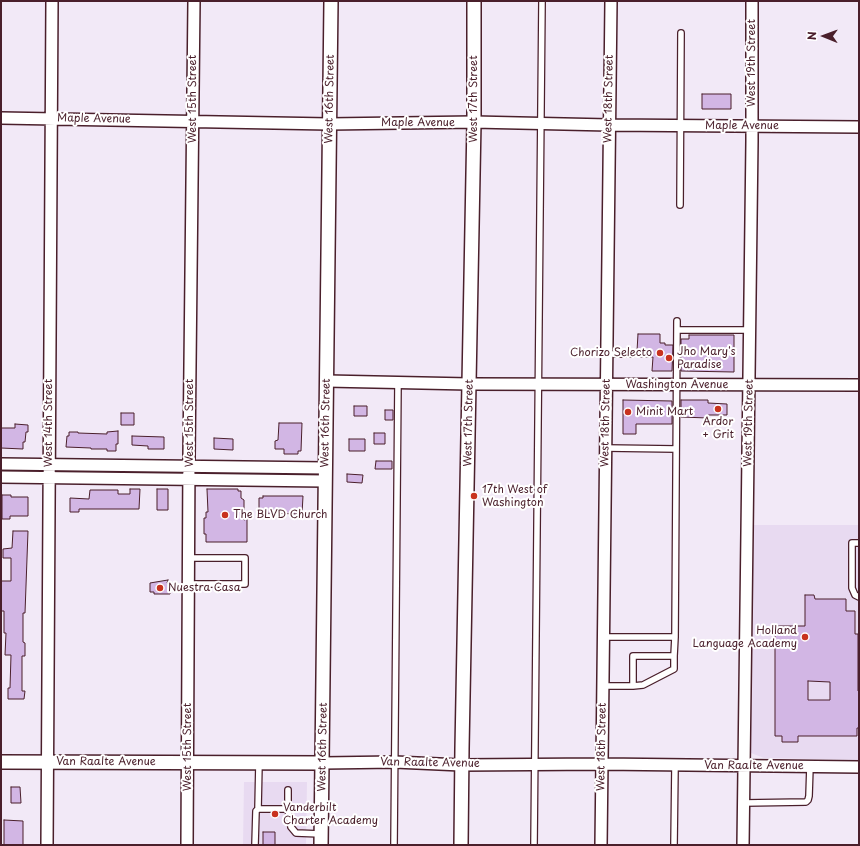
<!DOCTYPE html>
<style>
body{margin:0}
#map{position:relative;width:860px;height:846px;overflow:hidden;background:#f2e9f7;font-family:"Playpen Sans",sans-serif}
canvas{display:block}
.frame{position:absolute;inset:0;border:2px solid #4a1f2b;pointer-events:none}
.north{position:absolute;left:804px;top:16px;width:40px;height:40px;-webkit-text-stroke:3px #fff;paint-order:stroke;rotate:271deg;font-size:11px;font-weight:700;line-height:16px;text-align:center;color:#4a1f2b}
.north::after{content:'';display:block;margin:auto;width:14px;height:18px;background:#4a1f2b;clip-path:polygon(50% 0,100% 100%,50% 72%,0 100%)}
</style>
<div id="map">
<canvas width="860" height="846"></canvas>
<div class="frame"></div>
<div class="north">N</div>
</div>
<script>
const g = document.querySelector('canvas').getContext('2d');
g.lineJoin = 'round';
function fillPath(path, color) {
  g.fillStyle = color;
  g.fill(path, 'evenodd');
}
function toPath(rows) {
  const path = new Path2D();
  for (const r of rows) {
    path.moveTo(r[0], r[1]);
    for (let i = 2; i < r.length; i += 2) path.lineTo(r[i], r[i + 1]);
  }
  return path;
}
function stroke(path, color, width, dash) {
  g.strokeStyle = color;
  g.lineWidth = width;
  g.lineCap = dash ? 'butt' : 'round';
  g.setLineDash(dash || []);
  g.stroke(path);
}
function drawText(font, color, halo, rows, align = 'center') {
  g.font = font + ' "Playpen Sans",sans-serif';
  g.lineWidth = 4;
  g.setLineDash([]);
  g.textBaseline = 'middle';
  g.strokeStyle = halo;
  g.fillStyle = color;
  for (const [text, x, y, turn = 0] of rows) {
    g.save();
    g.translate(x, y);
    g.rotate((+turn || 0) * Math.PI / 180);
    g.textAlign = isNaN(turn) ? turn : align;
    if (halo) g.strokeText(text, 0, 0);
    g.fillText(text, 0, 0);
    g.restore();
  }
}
fillPath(toPath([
 [752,525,859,525,859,760,764,758,751,753,749,749],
 [244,782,307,782,306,845,243,845]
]), '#e8daf1');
const building = toPath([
 [702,94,731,94,731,109,702,109,702,94],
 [638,334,660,334,660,343,665,343,665,345,673,345,672,371,652,371,653,357,640,357,637,351,638,334],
 [689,335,734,335,734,372,681,371,681,339,689,339,689,335],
 [623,400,672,401,672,424,636,424,636,434,623,434,623,400],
 [681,400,708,400,708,403,727,404,727,415,708,415,708,418,681,417,681,400],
 [354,406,367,406,367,416,354,416,354,406],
 [385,410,393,410,393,420,385,420,385,410],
 [121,413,134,413,134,425,121,425,121,413],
 [279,423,302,423,301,451,298,451,298,454,284,454,284,449,275,449,275,441,278,440,279,423],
 [15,424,28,425,28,432,26,432,25,442,23,442,23,449,1,448,1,428,15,428,15,424],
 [118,431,118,444,116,444,116,451,107,451,107,449,91,449,91,448,66,447,67,436,69,436,69,432,78,432,78,433,107,434,107,432,118,431],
 [374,433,385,433,385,444,374,444,374,433],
 [132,436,164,437,164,449,148,449,148,446,132,445,132,436],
 [214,438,233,439,233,450,214,449,214,438],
 [349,439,365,439,365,451,349,451,349,439],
 [376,461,392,461,392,469,375,469,376,461],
 [347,474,363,475,362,483,347,482,347,474],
 [130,489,140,489,139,509,79,509,79,512,70,512,70,498,89,499,90,490,118,490,118,494,130,494,130,489],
 [157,489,168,489,168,510,157,510,157,489],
 [207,489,238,489,238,491,241,491,241,498,244,500,244,520,247,519,247,542,206,542,206,534,204,534,204,518,206,518,206,512,208,512,207,489],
 [2,495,11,495,11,497,28,497,28,516,10,516,10,519,2,519,2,495],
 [263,496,303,496,302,514,259,513,259,498,263,498,263,496],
 [13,531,28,531,25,613,23,613,23,642,25,643,25,656,22,656,22,691,25,691,24,699,8,699,8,688,10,688,11,655,5,655,6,633,4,633,4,611,1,611,1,581,11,581,11,558,3,558,3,549,12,548,13,531],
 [168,580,167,583,170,583,170,594,154,594,154,592,150,592,150,583,168,580],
 [805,595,814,595,815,599,846,599,846,611,855,611,855,634,858,634,858,691,859,691,859,728,857,728,857,736,798,736,798,742,782,742,782,736,775,736,775,626,805,626,805,595],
 [808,681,830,682,830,700,808,700,808,681],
 [11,787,20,787,21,803,11,803,11,787],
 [4,820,23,821,23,845,4,845,4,820],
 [263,832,275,832,275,845,263,845,263,832]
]);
fillPath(building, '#d2b6e4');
stroke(building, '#4a1f2b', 1);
const service = toPath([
 [680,205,681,33],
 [677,330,750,330],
 [607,354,632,354],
 [606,448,676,449],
 [859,543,852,543,852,588,855,595,859,597],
 [188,558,245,558,245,584,188,584],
 [604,637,675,637,677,321],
 [674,656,675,637],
 [603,686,633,686,633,656,674,656,674,669,643,685,633,686],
 [744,803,806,802,808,800,809,796,810,766],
 [258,809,259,763],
 [288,809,288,790],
 [255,845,256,811,258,809,288,809,291,827,296,833,321,834],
 [394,845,398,382],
 [534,845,542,1],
 [674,845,675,766]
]);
const minor = toPath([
 [1,118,329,124,474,122,609,125,859,127],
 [327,381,469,384,859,385],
 [1,464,325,468],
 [1,477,325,481],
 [323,763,395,762,461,765,602,764,859,767],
 [47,845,52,1],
 [187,845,189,456,194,1],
 [601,845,611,1],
 [743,845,752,141,752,1]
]);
const tertiary = toPath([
 [1,762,323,763],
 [321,845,331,1],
 [461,845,462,748,474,122,474,1]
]);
stroke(service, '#4a1f2b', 8);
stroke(minor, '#4a1f2b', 14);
stroke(tertiary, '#4a1f2b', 16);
stroke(service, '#fff', 5.5);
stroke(minor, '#fff', 11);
stroke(tertiary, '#fff', 13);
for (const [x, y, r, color] of [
 [660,353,4,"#c8321e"],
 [669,358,4,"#c8321e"],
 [718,409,4,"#c8321e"],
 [628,412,4,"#c8321e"],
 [474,496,4,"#c8321e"],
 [225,515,4,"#c8321e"],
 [160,588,4,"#c8321e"],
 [805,637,4,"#c8321e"],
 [275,814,4,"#c8321e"]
]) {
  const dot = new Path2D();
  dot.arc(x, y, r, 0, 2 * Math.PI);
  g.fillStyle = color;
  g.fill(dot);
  stroke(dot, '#fff', 1.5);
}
drawText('11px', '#4a1f2b', '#fff', [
 ["West 19th Street",752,63,-90],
 ["West 15th Street",193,99,-90],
 ["West 16th Street",330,99,-89],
 ["West 17th Street",474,99,-90],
 ["West 18th Street",609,99,-89],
 ["Maple Avenue",94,119,1],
 ["Maple Avenue",418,123],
 ["Maple Avenue",742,126],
 ["Washington Avenue",677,385],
 ["West 14th Street",49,423,-90],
 ["West 15th Street",190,423,-90],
 ["West 16th Street",326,423,-89],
 ["West 17th Street",469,423,-89],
 ["West 18th Street",606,423,-89],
 ["West 19th Street",749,423,-89],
 ["West 15th Street",188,747,-90],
 ["West 16th Street",323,747,-89],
 ["West 18th Street",602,747,-89],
 ["Van Raalte Avenue",106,762],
 ["Van Raalte Avenue",430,763,1],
 ["Van Raalte Avenue",754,766]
]);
drawText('11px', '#4a1f2b', '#fff', [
 ["Jho Mary's",677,352],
 ["Paradise",677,365],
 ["Chorizo Selecto",652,353,"right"],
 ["Minit Mart",636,412],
 ["Ardor",718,422,"center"],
 ["+ Grit",718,435,"center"],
 ["17th West of",482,490],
 ["Washington",482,503],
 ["The BLVD Church",233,515],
 ["Nuestra Casa",168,588],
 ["Holland",797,631,"right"],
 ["Language Academy",797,644,"right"],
 ["Vanderbilt",283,808],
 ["Charter Academy",283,821]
], 'left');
</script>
